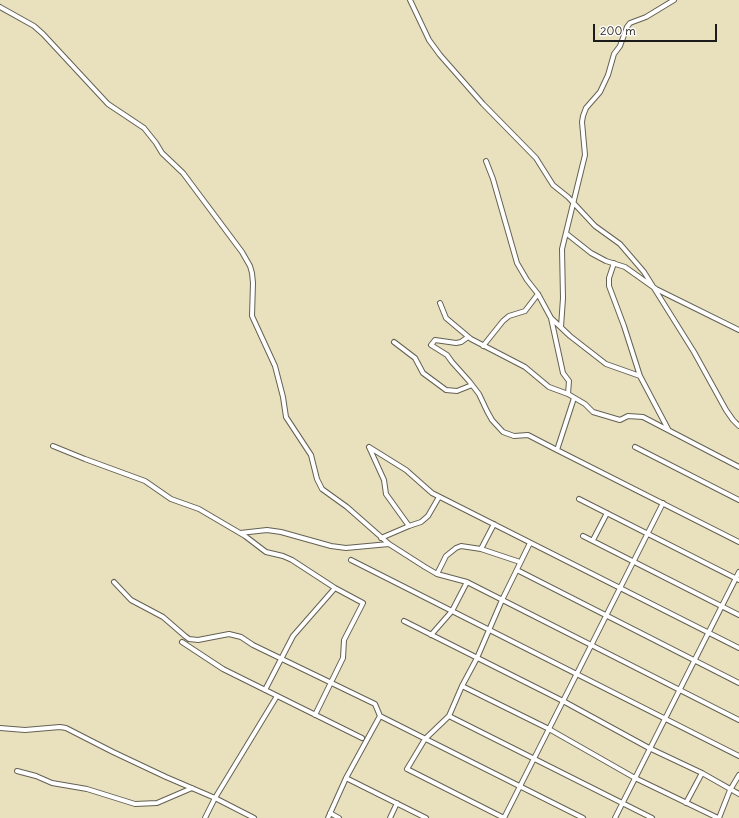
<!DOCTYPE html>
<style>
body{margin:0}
#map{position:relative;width:739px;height:818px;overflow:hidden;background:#e9e0bd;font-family:Delius,sans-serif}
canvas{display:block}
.scale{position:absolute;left:593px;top:24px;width:124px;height:18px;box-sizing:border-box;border:2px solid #1c1c1c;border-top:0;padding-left:5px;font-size:12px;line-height:14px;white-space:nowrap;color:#1c1c1c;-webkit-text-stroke:3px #fdfcf7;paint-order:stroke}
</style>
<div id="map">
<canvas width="739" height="818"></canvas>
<div class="scale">200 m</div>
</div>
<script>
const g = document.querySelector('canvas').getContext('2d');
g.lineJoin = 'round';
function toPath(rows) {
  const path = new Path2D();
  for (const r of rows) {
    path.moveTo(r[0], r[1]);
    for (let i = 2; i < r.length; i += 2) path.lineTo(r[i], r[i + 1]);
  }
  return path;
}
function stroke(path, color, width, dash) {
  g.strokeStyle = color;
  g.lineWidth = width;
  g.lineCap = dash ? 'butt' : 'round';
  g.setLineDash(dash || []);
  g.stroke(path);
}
const minor = toPath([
 [410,0,429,40,440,55,483,104,536,158,553,185,568,197,595,226,620,244,644,272,694,352,726,410,733,420,739,426],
 [0,7,34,26,43,34,108,104,144,128,156,143,162,153,183,173,242,252,250,266,252,273,253,283,252,316,275,366,283,397,286,417,311,455,317,479,322,489,347,507,389,544,425,567,437,574,467,582,739,720],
 [486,161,493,179,517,263,527,280,538,294,551,318,570,336,606,364,640,376,668,429],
 [567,234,591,253,606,261,625,267,656,289,739,330],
 [614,263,609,278,609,286,624,326,640,376],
 [440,303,446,318,471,339,525,367,549,387,568,394,585,404,593,412,620,420,628,416,643,417,739,467],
 [551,318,563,373,569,381,568,394],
 [561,327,563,298,562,249,585,155,582,122,583,116,586,108,600,92,608,75,614,54,620,46,627,27,630,23,646,17,674,0],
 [468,337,461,342,456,343,435,340,431,345,447,355,452,362,469,381,479,394,487,411,492,420,503,432,514,436,528,435,557,450,574,398],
 [394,342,415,358,423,373,446,390,457,391,472,385],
 [483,346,503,321,509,316,525,311,538,294],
 [53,446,85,459,145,481,171,499,199,509,245,536,266,552,283,556,292,560,335,588,363,603,344,640,343,658,315,715],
 [369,447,406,470,432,493,739,648],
 [369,447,384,480,386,494,409,526],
 [635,447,739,500],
 [557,450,739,542],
 [579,499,739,580],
 [240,533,267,530,281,532,331,546,346,548,389,544],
 [583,536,739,615],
 [381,538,409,526,421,522,428,516,439,497],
 [593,540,607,513],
 [481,549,494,524],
 [351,560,739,756],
 [517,570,739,683],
 [437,574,446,556,456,548,461,546,481,549,520,562],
 [114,582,131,600,163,617,185,636,189,639,198,640,229,634,241,637,253,645,375,704,380,716,583,818],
 [404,621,563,701,649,748,702,773,739,794],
 [431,635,452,611,467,582],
 [182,642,223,669,362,738],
 [462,686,549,729,635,778,718,818],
 [265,690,293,636,335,588],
 [449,716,652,818],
 [0,728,25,730,60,727,66,728,113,752,166,777,215,798,254,818],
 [17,771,36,776,52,783,87,789,135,804,157,803,192,788],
 [346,778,426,818],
 [686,803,702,773],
 [330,813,339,818],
 [205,818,215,798,277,696],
 [328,818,346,778,380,716],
 [390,818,397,803],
 [504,818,407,769,425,739,449,716,462,686,477,658,502,600,530,543],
 [504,818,663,503],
 [615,818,739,572],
 [719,818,730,790,739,775]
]);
stroke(minor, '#646154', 6);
stroke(minor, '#fff', 4);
</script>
